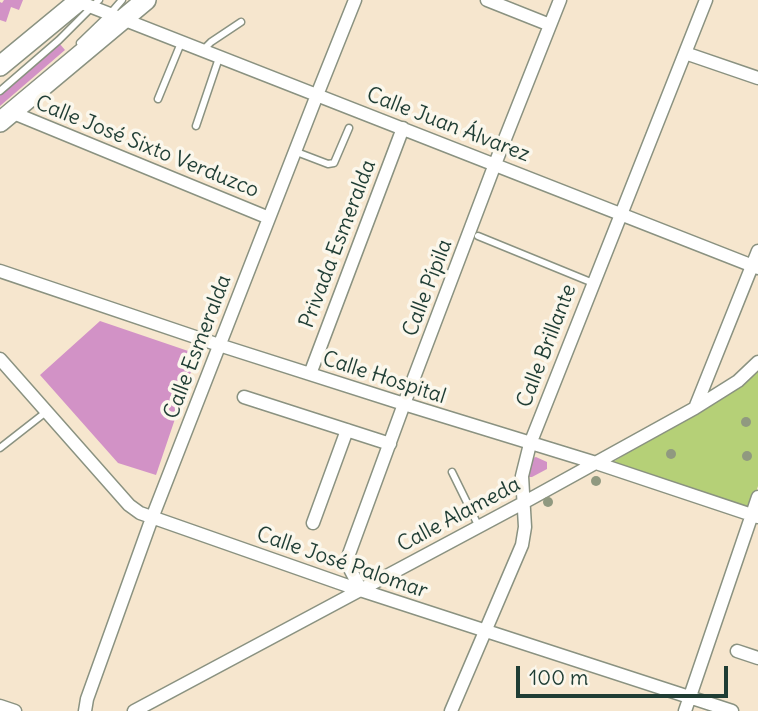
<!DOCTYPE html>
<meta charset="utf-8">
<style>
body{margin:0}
#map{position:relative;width:758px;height:711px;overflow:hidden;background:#f6e6ce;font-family:Delius,sans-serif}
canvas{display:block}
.scale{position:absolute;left:516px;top:666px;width:212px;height:32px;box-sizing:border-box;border:4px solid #1f3d34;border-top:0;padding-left:9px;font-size:21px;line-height:24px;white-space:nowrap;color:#1f3d34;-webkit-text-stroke:5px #fbf7ec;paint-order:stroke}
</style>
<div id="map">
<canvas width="758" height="711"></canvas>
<div class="scale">100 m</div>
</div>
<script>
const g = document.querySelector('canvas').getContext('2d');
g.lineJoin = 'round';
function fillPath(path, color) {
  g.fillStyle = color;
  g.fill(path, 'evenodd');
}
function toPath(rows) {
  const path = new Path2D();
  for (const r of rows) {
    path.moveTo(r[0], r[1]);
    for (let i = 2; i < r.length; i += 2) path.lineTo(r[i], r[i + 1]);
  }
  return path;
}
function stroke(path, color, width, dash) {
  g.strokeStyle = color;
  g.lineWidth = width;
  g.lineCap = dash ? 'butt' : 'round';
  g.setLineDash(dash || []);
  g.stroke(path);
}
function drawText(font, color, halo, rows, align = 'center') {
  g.font = font + ' Delius,sans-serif';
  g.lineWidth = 7;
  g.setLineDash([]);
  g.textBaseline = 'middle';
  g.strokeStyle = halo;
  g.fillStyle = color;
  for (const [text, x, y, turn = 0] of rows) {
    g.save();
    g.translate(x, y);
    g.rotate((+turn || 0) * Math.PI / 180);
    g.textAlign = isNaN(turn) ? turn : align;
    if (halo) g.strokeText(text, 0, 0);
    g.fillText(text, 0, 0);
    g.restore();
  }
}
fillPath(toPath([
 [758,363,758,486,751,508,613,462,704,405]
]), '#b5d077');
fillPath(toPath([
 [4,0,23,0,19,10,11,7,6,22,0,20,0,2,2,3],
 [59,43,65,50,0,106,0,95],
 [100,321,197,354,156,475,118,463,40,375],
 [536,457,547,462,547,469,532,477,529,477,526,475,530,459]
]), '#d292c6');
const lane = toPath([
 [80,43,109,15,122,0],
 [204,49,211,42,241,22],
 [0,91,59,40,99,0],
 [158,99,181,43],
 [196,126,219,58],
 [294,151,328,164,334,163,349,128],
 [478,236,593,283],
 [0,448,46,412],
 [452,472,479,527]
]);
const street = toPath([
 [74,0,758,268],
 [487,0,550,25],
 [685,53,758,78],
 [11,112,269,218],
 [0,271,219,345,404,404,596,463,758,517],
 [0,359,129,505,140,513,351,587,732,711],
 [310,374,403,128],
 [244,397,390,444],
 [695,408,758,251],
 [313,523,347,430],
 [361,590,349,567,349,554,404,404,495,164,560,0],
 [737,651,758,658],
 [0,706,15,711],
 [85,711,87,699,152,518,317,95,355,0],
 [134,711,523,503,695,408,738,381,758,362],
 [451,711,522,545,525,527,522,476,530,444,706,0],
 [685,711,758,497]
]);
const primary = toPath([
 [0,66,80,0],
 [0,122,146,0]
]);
stroke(lane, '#8a9281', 9);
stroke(street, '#8a9281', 15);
stroke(primary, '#8a9281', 22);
stroke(lane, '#fff', 6);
stroke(street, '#fff', 12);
stroke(primary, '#fff', 19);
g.fillStyle = '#909980';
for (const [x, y] of [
 [746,422],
 [671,454],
 [747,456],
 [596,481],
 [548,502]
]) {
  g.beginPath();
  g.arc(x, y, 5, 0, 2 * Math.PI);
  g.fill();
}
drawText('21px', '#1f3d34', '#fbf7ec', [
 ["Calle Juan Álvarez",448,125,21],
 ["Calle José Sixto Verduzco",147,147,22],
 ["Privada Esmeralda",338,244,-69],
 ["Calle Pípila",428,288,-69],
 ["Calle Brillante",547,346,-69],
 ["Calle Esmeralda",198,347,-69],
 ["Calle Hospital",384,378,18],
 ["Calle Alameda",459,515,-28],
 ["Calle José Palomar",342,563,19]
]);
</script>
